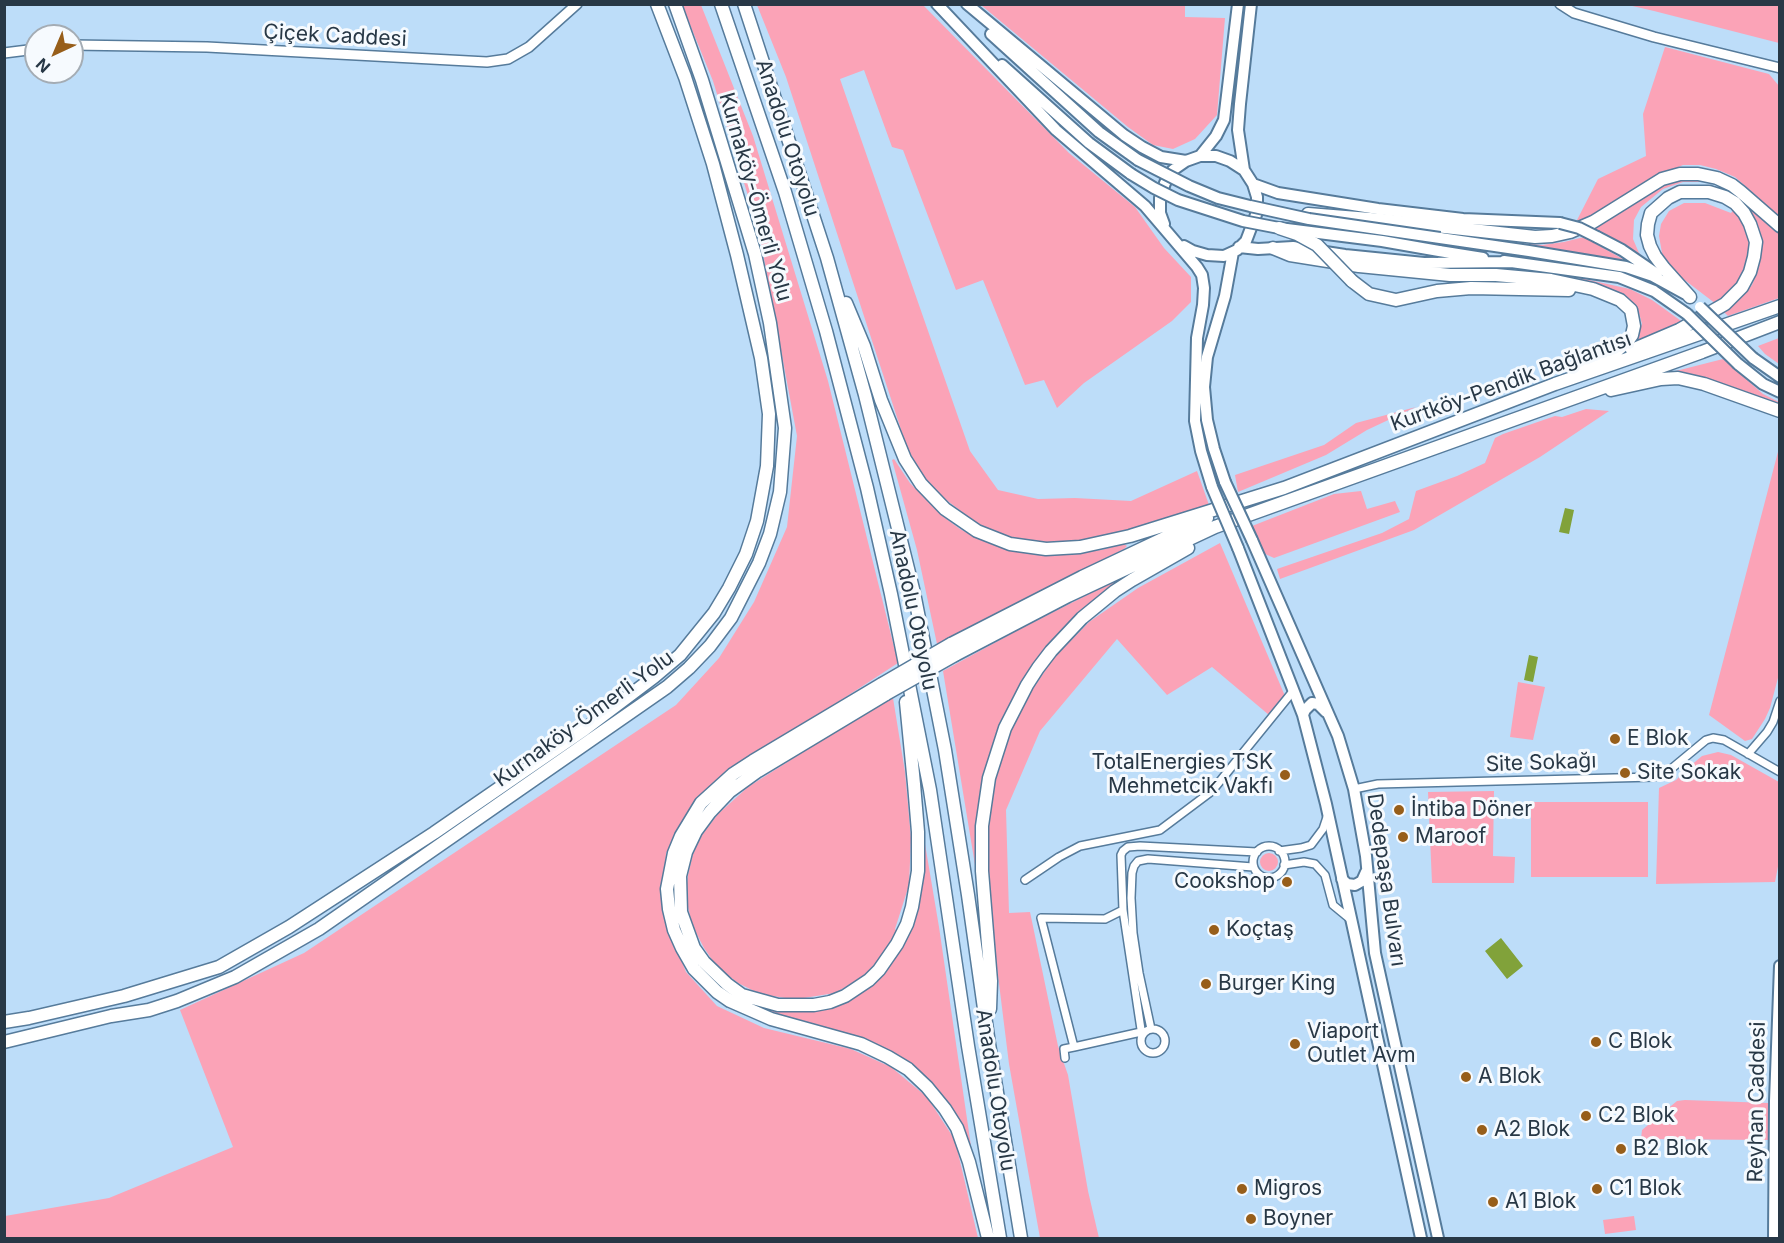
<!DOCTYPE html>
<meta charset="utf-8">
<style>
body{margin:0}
#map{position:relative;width:1784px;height:1243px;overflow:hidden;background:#bdddf9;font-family:Inter,sans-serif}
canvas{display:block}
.frame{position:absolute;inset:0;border:6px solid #283846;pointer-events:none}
.north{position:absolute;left:24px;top:24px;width:60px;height:60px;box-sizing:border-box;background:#f6fafe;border:2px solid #a4acb4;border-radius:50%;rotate:224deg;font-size:16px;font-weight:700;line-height:24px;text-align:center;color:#283846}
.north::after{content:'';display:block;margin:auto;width:21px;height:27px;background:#975e1a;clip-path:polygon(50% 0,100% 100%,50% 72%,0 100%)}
</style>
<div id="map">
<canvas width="1784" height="1243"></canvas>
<div class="frame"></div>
<div class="north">N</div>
</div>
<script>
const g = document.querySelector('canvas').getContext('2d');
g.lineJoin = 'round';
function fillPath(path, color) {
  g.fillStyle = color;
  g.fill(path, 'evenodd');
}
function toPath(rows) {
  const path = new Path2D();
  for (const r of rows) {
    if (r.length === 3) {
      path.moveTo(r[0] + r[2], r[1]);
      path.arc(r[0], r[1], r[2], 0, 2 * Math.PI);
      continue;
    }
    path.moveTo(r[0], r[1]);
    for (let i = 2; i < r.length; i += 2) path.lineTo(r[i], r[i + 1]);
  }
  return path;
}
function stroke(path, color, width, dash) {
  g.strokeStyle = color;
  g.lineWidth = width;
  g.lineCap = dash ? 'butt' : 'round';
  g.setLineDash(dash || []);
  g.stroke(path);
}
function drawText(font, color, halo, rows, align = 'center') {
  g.font = font + ' Inter,sans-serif';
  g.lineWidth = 6;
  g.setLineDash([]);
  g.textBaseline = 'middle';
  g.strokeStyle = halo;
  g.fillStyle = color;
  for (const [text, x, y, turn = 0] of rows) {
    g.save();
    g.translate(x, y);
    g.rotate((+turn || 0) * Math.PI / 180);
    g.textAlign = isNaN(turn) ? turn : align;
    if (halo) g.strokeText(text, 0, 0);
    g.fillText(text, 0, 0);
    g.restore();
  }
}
fillPath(toPath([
 [682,5,701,5,753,136,828,381,898,663,738,767,691,810,666,853,664,916,686,972,717,1006,764,1028,851,1049,891,1067,927,1097,955,1140,978,1238,5,1238,5,1216,109,1198,233,1147,180,1010,304,953,676,705,719,658,754,602,787,527,797,436,759,232,713,81],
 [757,5,923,5,1069,153,1135,207,1164,248,1191,277,1191,302,1172,321,1084,383,1057,408,1044,380,1025,385,983,280,956,290,903,150,892,147,864,70,840,79,970,451,998,490,1038,499,1075,498,1131,501,1197,471,1209,505,1112,536,1086,542,1042,544,1006,538,983,528,945,499,924,477,907,448,786,77],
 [981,5,1185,5,1185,17,1225,18,1217,115,1195,139,1173,149,1153,145,1128,127],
 [1628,5,1779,5,1779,43,1654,11],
 [1665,47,1769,74,1779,86,1779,216,1735,177,1716,169,1700,165,1683,165,1657,176,1584,222,1577,220,1598,179,1646,156,1643,114],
 [1686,178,1706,180,1706,182,1683,182,1663,189,1641,207,1634,220,1633,239,1639,253,1650,264,1594,229,1661,186],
 [1745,202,1779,233,1779,298,1728,316,1724,312,1741,298,1752,285,1759,266,1761,250,1758,227],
 [1684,203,1705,203,1731,213,1734,209,1744,225,1750,243,1749,261,1742,277,1730,293,1716,304,1669,268,1662,253,1659,236,1661,224,1669,211],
 [1584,237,1628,262,1493,241,1542,245,1564,242],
 [1580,278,1630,289,1652,300,1684,323,1633,343,1642,324,1638,309,1624,294,1579,280],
 [1779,338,1780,338,1779,364,1765,354,1758,346],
 [1723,359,1763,394,1779,402,1779,406,1664,374],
 [1416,407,1367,430,1326,455,1238,492,1235,475,1324,445,1356,423],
 [1586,409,1609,411,1540,457,1414,530,1280,579,1277,569,1382,533,1409,519,1416,491,1457,476,1485,463,1495,438,1503,434,1555,416,1562,417],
 [1779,448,1779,674,1770,708,1765,719,1752,739,1745,741,1709,715],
 [894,459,910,483,941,515,960,529,977,538,978,537,1002,547,1045,555,1074,554,1101,550,1124,544,1127,546,1124,549,937,644,917,550,892,460],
 [1361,491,1367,509,1395,501,1400,512,1274,558,1263,553,1252,526,1334,494],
 [1220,543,1285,696,1269,715,1212,667,1167,695,1117,639,1040,731,1006,810,1009,913,1030,912,1058,1046,1068,1075,1088,1191,1099,1238,1040,1238,1009,1064,986,879,988,808,1003,749,1020,708,1053,659,1089,622,1138,588],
 [1144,566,1086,608,1004,720,991,752,984,778,975,865,943,671,1020,629],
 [1518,682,1545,687,1533,740,1510,737],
 [893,698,905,772,911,838,909,885,895,929,897,931,875,966,858,980,835,993,804,998,785,998,760,994,738,983,717,967,704,948,692,925,688,907,686,892,688,875,693,854,702,835,718,814,748,787,849,723],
 [1718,752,1731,755,1779,782,1780,856,1775,882,1656,884,1659,788,1676,780,1689,767,1702,756],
 [1494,791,1493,856,1515,857,1514,883,1432,883,1428,792],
 [1531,802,1648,802,1648,877,1531,877],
 [925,844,939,927,973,1160,966,1139,903,1061,770,1011,808,1011,889,966],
 [1269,862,9],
 [1685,1100,1768,1103,1768,1140,1641,1139,1642,1130,1677,1101],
 [1634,1216,1636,1230,1605,1234,1603,1220]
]), '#fba3b7');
fillPath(toPath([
 [1565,508,1574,510,1569,534,1559,532],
 [1529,655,1538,657,1533,682,1524,680],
 [1501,938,1523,966,1507,979,1485,951]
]), '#81a23a');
const street = toPath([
 [1748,754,1767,732,1773,722,1780,701],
 [1354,789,1378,784,1654,777,1671,769,1706,740,1713,738,1724,740,1780,772],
 [1269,862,16],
 [1279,851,1301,848,1311,845,1323,829,1327,817],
 [1284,865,1304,862,1315,864,1325,875,1333,905,1350,919],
 [1025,880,1059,857,1080,846,1160,830,1212,791,1294,690],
 [1153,1041,12],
 [1151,1029,1139,973,1133,933,1131,898,1132,873,1134,866,1138,861,1148,859,1253,867],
 [1142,1036,1123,910,1121,855,1123,851,1128,847,1140,846,1257,852],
 [1074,1047,1141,1032],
 [1065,1058,1064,1049,1074,1047,1041,918,1105,919,1123,910]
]);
const secondary = toPath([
 [1560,4,1574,13,1654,37,1780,68],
 [72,45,207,47,487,62,508,59,529,47,577,4],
 [4,53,36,49]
]);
const primary = toPath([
 [937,4,1056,130,1145,206,1197,267,1202,275,1204,288,1203,305,1197,338,1195,421,1201,451,1212,487],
 [967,4,1124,135,1142,147,1161,157,1186,161],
 [991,34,1099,132,1138,160],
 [1002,65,1089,143,1131,174],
 [1200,156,1216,136,1224,120,1238,4],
 [1244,170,1238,130,1240,104,1251,4],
 [1253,184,1278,193,1378,209,1463,219,1560,223],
 [1164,224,1160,213,1160,198,1165,183,1173,170,1186,161,1200,156,1216,156,1230,161,1244,170,1253,184,1257,197,1257,212,1246,241,1237,250,1224,256,1207,255,1193,251,1184,246],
 [1597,237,1622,250,1657,274],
 [1440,238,1529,251,1626,267,1653,276,1684,293],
 [1239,247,1258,249,1293,247,1345,255,1424,263,1511,262],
 [1439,251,1483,258],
 [1504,261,1619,277,1654,291,1687,314],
 [1753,358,1780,377],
 [1738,364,1763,384,1780,392],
 [1225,482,1214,449,1207,420,1204,387,1207,357,1225,296,1233,252],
 [1252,540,1338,736,1354,789,1366,856,1375,953,1438,1238],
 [1238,548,1303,715,1326,804,1421,1238],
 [1303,715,1305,710,1312,703,1318,704,1326,712],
 [1342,879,1347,884,1355,885,1362,881,1366,872],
 [1774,1238,1775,1101,1780,966]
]);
const highway = toPath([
 [721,4,785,192,826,331,867,488,891,594,930,790,968,1046,1000,1238],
 [744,4,827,258,865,395,914,593,945,750,968,895,989,1044,1021,1238],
 [1308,214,1382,220,1535,237,1552,236,1570,232,1593,222,1662,179,1680,174,1698,174,1717,178,1732,185,1741,192,1780,226],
 [1273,248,1290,255,1359,266,1450,275,1496,275,1551,280,1593,289,1620,300,1631,310,1634,326,1632,335,1627,342,1614,353,1599,358,1577,371],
 [1352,281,1369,294,1396,300,1437,291,1471,288,1569,290],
 [846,303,864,346,881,400,905,459,921,484,945,509,977,531,1010,544,1046,549,1080,547,1130,536,1284,488,1555,384,1780,306],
 [1632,350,1679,330,1725,304,1742,287,1750,272,1754,257,1756,242,1750,224,1744,213,1735,203,1725,197,1709,192,1680,192,1668,198,1651,213,1648,224,1647,235,1650,246,1655,256,1664,268,1690,297],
 [1611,390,1661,379,1678,378,1704,384,1780,411],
 [951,644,1082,577,1207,518],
 [955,655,1068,596,1215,527,1702,352,1780,322],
 [882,684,753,761,733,774,701,803,681,836,674,853,667,889,669,909,674,930,682,948,694,969,717,992,730,1001,771,1019,861,1044,888,1057,908,1069,927,1087,945,1109,957,1128,969,1162,988,1238],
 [886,694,758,771,729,792,710,812,696,831,686,852,680,876,681,912,694,948,704,962,727,984,742,995,778,1005,814,1005,830,1002,845,996,869,980,879,970,897,944,907,924,912,907,918,871,918,832,914,784,906,702],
 [990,1009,991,981,982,871,982,826,989,778,1005,728,1027,685,1038,668,1051,651,1082,618,1115,591,1132,580,1188,548],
 [4,1022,29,1018,124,996,219,967,289,927,434,833,585,729,654,677,680,655,714,613,729,588,746,554,757,521,767,466,769,414,761,358,737,255,713,164,685,77,657,4],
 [4,1042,111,1016,149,1010,177,1001,235,977,319,929,667,687,689,668,710,646,731,618,759,563,770,534,780,492,785,428,770,323,755,254,702,80,675,4]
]);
stroke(street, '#567b9b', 10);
stroke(secondary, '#567b9b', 12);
stroke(primary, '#567b9b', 14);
stroke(highway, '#567b9b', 15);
stroke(street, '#fff', 7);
stroke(secondary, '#fff', 9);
stroke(primary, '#fff', 10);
stroke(highway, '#fff', 12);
const primaryBridge = toPath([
 [1138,160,1189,186,1218,198,1250,206,1309,219,1440,238],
 [1131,174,1154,188,1178,200,1243,221,1279,228,1382,241,1439,251],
 [1560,223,1579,228,1597,237],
 [1700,307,1753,358],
 [1687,314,1738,364],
 [1225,482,1252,540],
 [1212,487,1238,548]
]);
const highwayBridge = toPath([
 [1279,228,1297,234,1317,245,1352,281],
 [882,684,951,644],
 [886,694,955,655]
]);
stroke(primaryBridge, '#567b9b', 14, []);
stroke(highwayBridge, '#567b9b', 15, []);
stroke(primaryBridge, '#fff', 10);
stroke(highwayBridge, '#fff', 12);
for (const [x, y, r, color] of [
 [1615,739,6,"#975e1a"],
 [1625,773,6,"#975e1a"],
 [1285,775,6,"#975e1a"],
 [1399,810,6,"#975e1a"],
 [1403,837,6,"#975e1a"],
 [1287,882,6,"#975e1a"],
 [1214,930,6,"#975e1a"],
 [1206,984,6,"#975e1a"],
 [1596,1042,6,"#975e1a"],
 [1295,1044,6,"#975e1a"],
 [1466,1077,6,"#975e1a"],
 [1586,1116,6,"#975e1a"],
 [1482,1130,6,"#975e1a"],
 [1621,1149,6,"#975e1a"],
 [1242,1189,6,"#975e1a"],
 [1597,1189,6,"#975e1a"],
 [1493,1202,6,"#975e1a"],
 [1251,1219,6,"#975e1a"]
]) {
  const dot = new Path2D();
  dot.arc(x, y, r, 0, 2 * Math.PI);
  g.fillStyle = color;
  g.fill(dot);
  stroke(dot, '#f6fafe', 2);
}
drawText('21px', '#283846', '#f6fafe', [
 ["Çiçek Caddesi",335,36,3],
 ["Anadolu Otoyolu",787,138,72],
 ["Kurnaköy-Ömerli Yolu",755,197,74],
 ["Kurtköy-Pendik Bağlantısı",1511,382,-20],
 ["Anadolu Otoyolu",913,610,78],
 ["Kurnaköy-Ömerli Yolu",584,719,-36],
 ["Site Sokağı",1541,763,-2],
 ["Dedepaşa Bulvarı",1386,880,82],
 ["Anadolu Otoyolu",995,1090,81],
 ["Reyhan Caddesi",1757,1102,-89]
]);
drawText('21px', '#283846', '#f6fafe', [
 ["E Blok",1627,739],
 ["TotalEnergies TSK",1273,763,"right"],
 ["Mehmetcik Vakfı",1273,787,"right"],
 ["Site Sokak",1637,773],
 ["İntiba Döner",1411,810],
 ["Maroof",1415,837],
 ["Cookshop",1275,882,"right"],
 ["Koçtaş",1226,930],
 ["Burger King",1218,984],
 ["Viaport",1307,1032],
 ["Outlet Avm",1307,1056],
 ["C Blok",1608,1042],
 ["A Blok",1478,1077],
 ["C2 Blok",1598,1116],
 ["A2 Blok",1494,1130],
 ["B2 Blok",1633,1149],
 ["Migros",1254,1189],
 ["C1 Blok",1609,1189],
 ["A1 Blok",1505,1202],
 ["Boyner",1263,1219]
], 'left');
</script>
